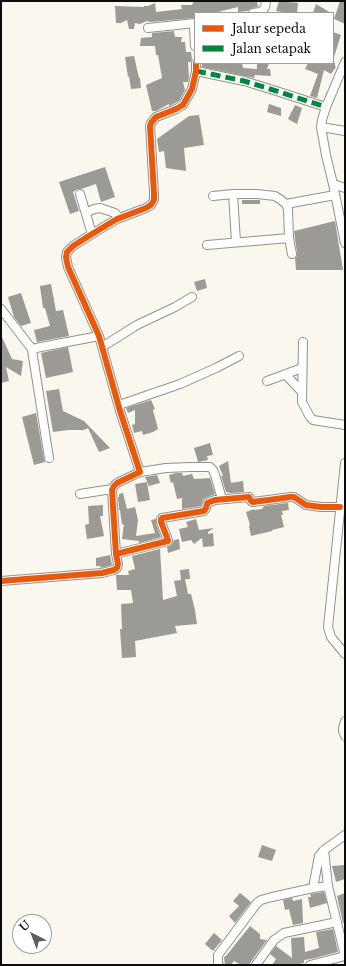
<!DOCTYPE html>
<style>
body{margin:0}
#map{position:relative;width:346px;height:966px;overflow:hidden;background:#faf7ef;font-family:"Libre Baskerville",serif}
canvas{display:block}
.frame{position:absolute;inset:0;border:2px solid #0c0c0c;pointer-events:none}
.legend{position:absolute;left:194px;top:12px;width:140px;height:52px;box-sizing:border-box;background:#fff;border:1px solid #9e9e9e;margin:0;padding:5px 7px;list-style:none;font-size:12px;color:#0c0c0c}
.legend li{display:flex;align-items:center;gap:8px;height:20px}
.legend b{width:20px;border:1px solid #9e9e9e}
.north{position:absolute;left:12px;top:914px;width:40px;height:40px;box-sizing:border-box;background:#fff;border:1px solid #9e9e9e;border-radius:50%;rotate:318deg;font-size:11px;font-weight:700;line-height:16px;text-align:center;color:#0c0c0c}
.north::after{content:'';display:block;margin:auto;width:14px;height:18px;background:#5f5e5b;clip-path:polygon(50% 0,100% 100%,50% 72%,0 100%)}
</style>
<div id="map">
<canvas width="346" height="966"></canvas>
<div class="frame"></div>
<ul class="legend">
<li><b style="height:5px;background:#e8590c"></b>Jalur sepeda</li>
<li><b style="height:5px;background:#00873e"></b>Jalan setapak</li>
</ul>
<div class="north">U</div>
</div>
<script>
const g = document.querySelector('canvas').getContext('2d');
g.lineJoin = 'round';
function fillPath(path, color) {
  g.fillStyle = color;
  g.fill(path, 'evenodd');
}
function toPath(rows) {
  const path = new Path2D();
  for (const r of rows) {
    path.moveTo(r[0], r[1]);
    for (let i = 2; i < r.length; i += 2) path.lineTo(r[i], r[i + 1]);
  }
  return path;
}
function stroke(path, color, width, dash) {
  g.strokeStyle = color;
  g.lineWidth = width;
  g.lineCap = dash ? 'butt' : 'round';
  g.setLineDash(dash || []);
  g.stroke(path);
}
fillPath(toPath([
 [194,1,257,1,258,7,252,8,248,11,238,12,238,7,214,13,195,13,195,18,150,22,147,21,140,24,135,23,134,29,129,29,127,20,121,23,116,23,115,6,144,7,144,6,148,6,155,3,156,12,182,9,181,5,192,5],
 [279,1,298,3,297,13,288,13,276,11],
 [340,1,345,1,345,24,334,19],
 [316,4,331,13,313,13],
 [174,31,175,37,182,37,181,42,185,42,186,52,191,52,192,59,191,62,188,62,189,77,188,82,183,82,185,90,179,101,169,106,169,104,156,111,152,111,146,85,162,78,158,55,156,55,155,46,140,46,141,38,152,37,152,33],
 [333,32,341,35,334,57,333,57],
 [134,56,139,78,140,78,141,88,131,89,129,76,128,77,125,57],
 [202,63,242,63,243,68,257,69,257,63,269,63,267,69,270,69,271,76,255,75,254,78,245,76,202,67],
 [308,63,335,63,335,66,336,67,331,74,324,70,317,98,310,96,318,74,305,69],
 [269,104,281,108,281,116,267,112],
 [295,105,302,108,297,124,288,119],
 [199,115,204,145,184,148,186,171,166,168,164,151,159,152,157,139,189,116],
 [105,167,115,197,101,202,96,184,81,189,78,189,73,192,79,211,70,214,59,182],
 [242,200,260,200,260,204,242,204],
 [335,221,343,270,296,270,295,258,297,256,297,253,294,231],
 [205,279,207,288,197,291,194,282],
 [51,284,56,311,63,310,69,336,37,342,34,330,50,326,45,308,43,308,40,286],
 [21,293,31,323,21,326,14,317,8,297],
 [1,335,12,359,23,361,21,376,6,367,9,381,1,383],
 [68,347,73,372,46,378,41,353],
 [59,389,63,411,84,421,110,448,99,452,88,428,84,430,68,430,53,432,46,391],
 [151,400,155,409,153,410,158,429,153,432,143,435,142,431,134,433,132,425,135,424,135,410,128,413,126,408],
 [36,413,44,459,45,462,34,465,22,417],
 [210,443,213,455,207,456,208,460,198,462,194,448],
 [228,461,231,483,243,481,244,492,231,493,226,492,221,476,223,476,219,466],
 [176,473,182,473,183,476,192,474,194,479,210,478,215,494,203,499,201,506,182,509,182,498,177,499,173,482,171,483,169,475],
 [157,475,160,483,149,486,145,477],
 [147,482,150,500,138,502,135,484],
 [123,493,127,509,135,507,138,520,136,536,155,533,151,520,156,519,156,524,161,537,139,543,139,541,122,539,124,524,122,525,120,510,119,510,119,508,118,497,119,497,119,494],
 [288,503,289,510,282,511,283,515,281,515,284,527,272,530,272,531,251,536,249,526,250,525,246,512,254,509,254,510,262,509,264,506],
 [103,505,103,516,100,516,104,536,87,539,85,525,89,524,88,506],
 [196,519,199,530,214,528,208,532,208,534,213,533,214,546,203,547,202,538,194,544,191,540,182,542,179,529,188,527,186,522],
 [179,539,180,549,168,553,167,547,172,545,174,540],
 [160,549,163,600,177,596,174,581,181,580,180,570,189,569,190,579,185,579,188,594,191,594,195,610,197,624,175,626,177,633,135,641,136,657,122,658,120,629,122,629,121,604,133,603,131,590,117,590,116,575,129,575,128,571,135,569,132,556],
 [110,555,112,565,101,568,100,566,96,566,96,558],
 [262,845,276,850,272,861,258,857],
 [345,865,345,879,336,882,332,866],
 [324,892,327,903,310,908,308,897,311,897,310,894],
 [240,893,251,902,235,923,229,916,239,906,233,901],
 [345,893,345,923,343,923,337,896],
 [292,898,293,901,302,899,303,923,293,925,289,909,285,910,283,900],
 [250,926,260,934,260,939,267,940,253,959,249,965,241,965,234,961,231,965,225,965,224,958,225,956,226,956],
 [333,929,338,952,311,959,304,960,304,963,299,964,301,965,272,965,276,959,270,954,276,946,292,958,291,938,304,937,305,952,319,948,316,932],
 [214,933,222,940,213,951,205,944]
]), '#9c9a95');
const minor = toPath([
 [253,13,260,12,263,10,265,7,266,1],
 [195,23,194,27,195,46],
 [148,28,195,23],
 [345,62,326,107,322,120,321,127,326,155,333,184,345,243],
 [196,71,244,81,270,89,326,107],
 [321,127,345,131],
 [333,184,345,188],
 [80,194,92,234],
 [233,194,236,242],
 [213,196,233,194,257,194,275,196,281,200,286,204,288,209,289,238,292,254],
 [286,204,335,195],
 [86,213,94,209,100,208,115,213,119,218],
 [207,245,289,238],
 [1,309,32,349],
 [303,342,302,402,310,417,313,420,345,425],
 [102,347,137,325,175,307,192,297],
 [285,374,302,392],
 [267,381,302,368],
 [119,405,180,384,216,368,239,356],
 [49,458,32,350,36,348,99,336],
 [345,463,328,627,331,637,345,654],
 [140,472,166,468,190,467,210,467,213,470,215,475,222,499],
 [80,494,112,489],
 [116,554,168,541,168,540,161,522,161,519,162,518,204,511,206,508,207,503,215,500,249,497,251,501,253,502,276,499,290,497,294,497,306,505,321,507,340,507],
 [1,581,102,573,114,570,117,568,118,564,116,554,112,490,114,486,117,483,140,472,120,411,99,336,68,267,66,257,67,252,73,246,92,234,117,219,146,208,151,205,154,200,154,193,150,126,151,123,156,117,176,109,183,105,192,89,196,71,196,63],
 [345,721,343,728,343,731,345,736],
 [324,850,328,886,345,956],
 [313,888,328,886],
 [219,965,218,963,218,955,257,903,261,900,272,897,313,888,319,856,324,850,345,835],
 [256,965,274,940,284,933,337,922],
 [310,965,345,956]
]);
stroke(minor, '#93928e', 10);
stroke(minor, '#fefefd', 8);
stroke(toPath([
 [196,71,244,81,270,89,326,107]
]), '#00873e', 5, [10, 5]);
stroke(toPath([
 [116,554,168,541,168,540,161,522,161,519,162,518,204,511,206,508,207,503,215,500,249,497,251,501,253,502,276,499,290,497,294,497,306,505,321,507,340,507],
 [1,581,102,573,114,570,117,568,118,564,116,554,112,490,114,486,117,483,140,472,120,411,99,336,68,267,66,257,67,252,73,246,92,234,117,219,146,208,151,205,154,200,154,193,150,126,151,123,156,117,176,109,183,105,192,89,196,71,196,63]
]), '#e8590c', 6);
</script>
